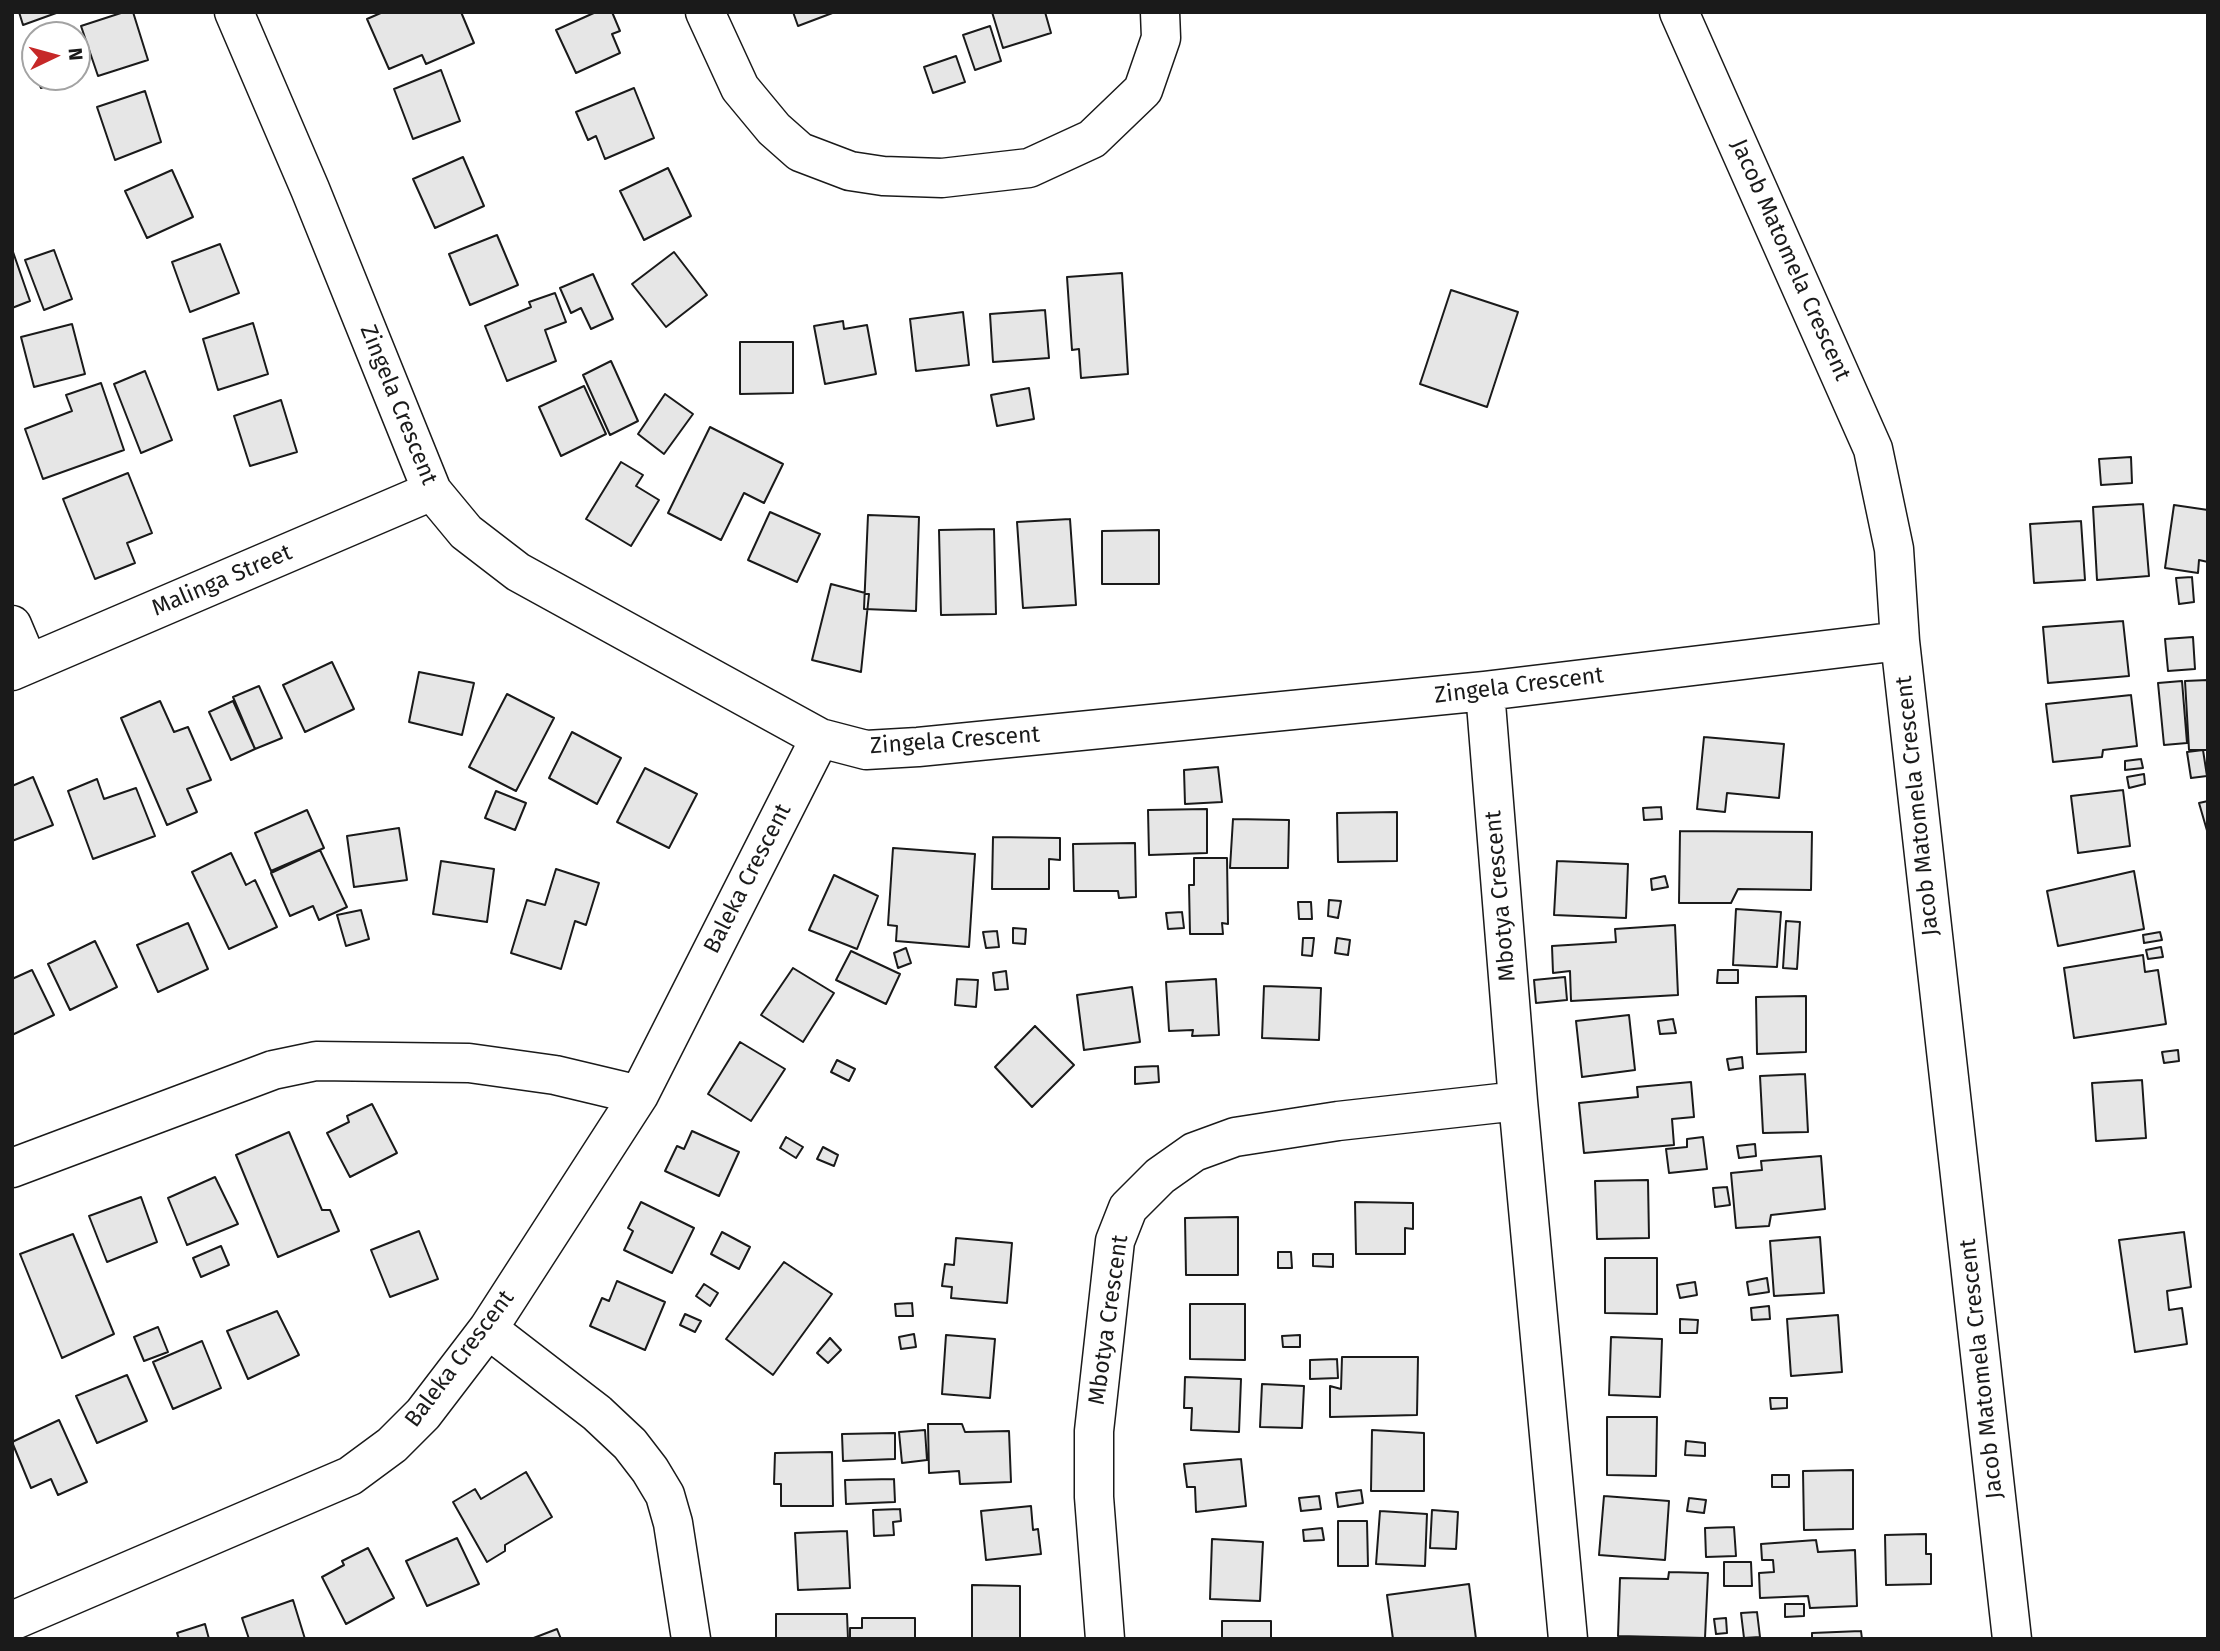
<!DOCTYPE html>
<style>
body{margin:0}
#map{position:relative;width:2220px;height:1651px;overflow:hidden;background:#fff;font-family:"Fira Sans",sans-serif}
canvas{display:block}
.frame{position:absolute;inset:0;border:14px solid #1a1a1a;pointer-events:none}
.north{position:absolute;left:21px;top:21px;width:70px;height:70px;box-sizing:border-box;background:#fff;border:2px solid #a3a3a3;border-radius:50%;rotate:85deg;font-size:19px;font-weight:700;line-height:28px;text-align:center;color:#1a1a1a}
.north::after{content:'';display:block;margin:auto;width:24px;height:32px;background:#c62828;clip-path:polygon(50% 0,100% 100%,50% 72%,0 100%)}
</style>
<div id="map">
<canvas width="2220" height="1651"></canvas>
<div class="frame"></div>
<div class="north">N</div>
</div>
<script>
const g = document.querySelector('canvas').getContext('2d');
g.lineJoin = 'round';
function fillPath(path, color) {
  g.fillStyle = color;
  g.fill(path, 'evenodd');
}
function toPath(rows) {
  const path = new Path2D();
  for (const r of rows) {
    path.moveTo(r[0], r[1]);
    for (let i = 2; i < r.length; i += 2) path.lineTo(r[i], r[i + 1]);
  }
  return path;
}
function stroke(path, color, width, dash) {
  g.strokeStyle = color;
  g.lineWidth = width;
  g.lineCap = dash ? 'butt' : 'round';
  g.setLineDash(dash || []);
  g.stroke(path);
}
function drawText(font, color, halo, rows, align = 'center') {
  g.font = font + ' "Fira Sans",sans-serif';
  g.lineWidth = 5;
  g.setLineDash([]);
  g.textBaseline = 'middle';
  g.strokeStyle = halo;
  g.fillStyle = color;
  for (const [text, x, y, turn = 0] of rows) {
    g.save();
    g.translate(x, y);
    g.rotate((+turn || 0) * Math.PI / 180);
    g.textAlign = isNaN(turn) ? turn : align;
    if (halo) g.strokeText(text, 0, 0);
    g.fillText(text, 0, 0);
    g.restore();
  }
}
const building = toPath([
 [19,12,59,12,23,25,19,12],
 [124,12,133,12,148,60,98,76,81,26,124,12],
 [383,12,461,12,474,43,426,64,422,55,389,69,367,19,383,12],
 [596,12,612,12,620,31,612,34,620,53,576,73,556,30,596,12],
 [793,12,835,12,798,26,793,12],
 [992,12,1045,12,1051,33,1003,48,992,12],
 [990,26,1001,61,975,70,963,35,990,26],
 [956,56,965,82,933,93,924,67,956,56],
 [441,70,460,121,413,139,394,89,441,70],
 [36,77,62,77,63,79,41,88,36,77],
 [634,88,654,138,605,159,596,136,588,140,576,112,634,88],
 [145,91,161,142,115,160,97,107,145,91],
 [463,157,484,206,435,228,413,179,463,157],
 [668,168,691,216,644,240,620,191,668,168],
 [172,170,193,217,147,238,125,191,172,170],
 [497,235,518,285,470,305,449,254,497,235],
 [220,244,239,293,190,312,172,262,220,244],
 [12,249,30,301,12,308,12,249],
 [54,250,72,299,44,310,25,260,54,250],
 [674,252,707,295,666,327,632,284,674,252],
 [1122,273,1128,374,1081,378,1079,349,1072,350,1067,277,1122,273],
 [593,274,613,319,591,329,581,308,571,313,560,288,593,274],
 [1451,290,1518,312,1487,407,1420,384,1451,290],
 [555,293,566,322,545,330,556,361,507,381,485,326,531,307,529,302,555,293],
 [1045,310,1049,358,993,362,990,314,1045,310],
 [963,312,969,365,916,371,910,319,963,312],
 [843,321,844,329,867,325,876,374,825,384,814,326,843,321],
 [253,323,268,374,218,390,203,339,253,323],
 [72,324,85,374,34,387,21,337,72,324],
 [740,342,793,342,793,393,740,394,740,342],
 [611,361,638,421,610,435,583,375,611,361],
 [145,371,172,440,141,453,114,384,145,371],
 [101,383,124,450,43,479,25,429,72,411,66,395,101,383],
 [584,386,606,434,561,456,539,407,584,386],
 [1029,388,1034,419,997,426,991,395,1029,388],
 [665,394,693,414,664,454,638,434,665,394],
 [281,400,297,452,250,466,234,416,281,400],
 [710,427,783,464,764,503,744,493,721,540,668,513,710,427],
 [2131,457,2132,483,2101,485,2099,459,2131,457],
 [621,462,643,475,636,486,659,500,631,546,586,519,621,462],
 [128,473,152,533,127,543,135,563,95,579,63,499,128,473],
 [2143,504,2149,576,2097,580,2093,507,2143,504],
 [2174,505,2208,510,2208,562,2199,560,2198,573,2165,568,2174,505],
 [770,512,820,534,797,582,748,560,770,512],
 [868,515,919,517,916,611,864,609,868,515],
 [1070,519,1076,605,1023,608,1017,522,1070,519],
 [2081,521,2085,580,2034,583,2030,524,2081,521],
 [994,529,996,614,941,615,939,530,994,529],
 [1159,530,1159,584,1102,584,1102,531,1159,530],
 [2192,577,2194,602,2179,604,2176,578,2192,577],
 [831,584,869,594,861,672,812,660,831,584],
 [2123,621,2129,676,2048,683,2043,627,2123,621],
 [2193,637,2195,669,2168,671,2165,639,2193,637],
 [332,662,354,709,305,732,283,685,332,662],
 [419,672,474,683,462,735,409,722,419,672],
 [2208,680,2208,750,2189,750,2185,681,2208,680],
 [2182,681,2187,743,2164,745,2158,683,2182,681],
 [259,686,282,738,255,749,233,697,259,686],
 [507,694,554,718,516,791,469,767,507,694],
 [2131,695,2137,746,2103,750,2102,757,2053,762,2046,704,2131,695],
 [160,701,174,732,188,727,211,780,187,789,197,812,167,825,121,718,160,701],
 [233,701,255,749,231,760,209,712,233,701],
 [572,732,621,758,597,804,549,778,572,732],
 [1704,737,1784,744,1779,798,1727,793,1725,812,1697,809,1704,737],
 [2203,750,2207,776,2191,778,2187,752,2203,750],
 [2141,759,2143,768,2125,770,2125,761,2141,759],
 [1218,767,1222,802,1185,804,1184,770,1218,767],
 [645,768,697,794,669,848,617,822,645,768],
 [2144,774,2145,784,2129,788,2127,777,2144,774],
 [33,777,53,825,12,841,12,786,33,777],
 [97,779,104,799,136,788,155,836,93,859,68,791,97,779],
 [2123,790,2130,846,2078,853,2071,796,2123,790],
 [496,791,526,803,515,830,485,818,496,791],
 [2208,801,2208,834,2199,803,2208,801],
 [1661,807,1662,819,1644,820,1643,808,1661,807],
 [1207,809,1207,853,1149,855,1148,810,1207,809],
 [307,810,324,848,271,871,255,833,307,810],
 [1397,812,1397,861,1338,862,1337,813,1397,812],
 [1233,819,1289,820,1288,868,1230,868,1233,819],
 [399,828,407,880,354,887,347,836,399,828],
 [1680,831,1812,832,1811,890,1738,889,1731,903,1679,903,1680,831],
 [993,837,1060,838,1060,860,1049,859,1049,889,992,889,993,837],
 [1135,843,1136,897,1119,898,1118,891,1074,891,1073,844,1135,843],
 [893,848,975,854,969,947,896,941,897,926,888,925,893,848],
 [320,850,347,907,319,920,313,906,290,916,271,873,320,850],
 [231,853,246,885,255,880,277,927,229,949,192,872,231,853],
 [1194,858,1227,858,1228,924,1222,923,1223,934,1190,934,1189,885,1194,885,1194,858],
 [441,861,494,869,487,922,433,914,441,861],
 [1557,861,1628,864,1626,918,1554,915,1557,861],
 [556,869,599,883,586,925,575,921,561,969,511,953,527,900,545,905,556,869],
 [2134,871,2144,929,2058,946,2047,891,2134,871],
 [834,875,878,896,857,949,809,930,834,875],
 [1665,876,1668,887,1652,890,1651,879,1665,876],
 [1329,900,1341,901,1338,918,1328,916,1329,900],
 [1298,902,1311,902,1312,919,1299,919,1298,902],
 [1736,909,1781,912,1777,967,1733,965,1736,909],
 [361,910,369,939,346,946,337,915,361,910],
 [1182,912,1184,928,1168,929,1166,913,1182,912],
 [1786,921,1800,922,1797,969,1783,968,1786,921],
 [188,923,208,969,158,992,137,945,188,923],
 [1675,925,1678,995,1571,1001,1570,971,1553,973,1552,946,1616,942,1615,929,1675,925],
 [1013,928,1026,929,1025,944,1013,943,1013,928],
 [997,931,999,947,986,948,983,932,997,931],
 [2160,932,2162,940,2144,943,2143,935,2160,932],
 [1303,938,1314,938,1312,956,1302,955,1303,938],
 [1337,938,1350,940,1348,955,1335,953,1337,938],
 [95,941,117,987,70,1010,48,964,95,941],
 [2161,947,2163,957,2148,959,2146,950,2161,947],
 [906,948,911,963,898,968,894,953,906,948],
 [851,951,900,974,886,1004,836,980,851,951],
 [2143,955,2145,972,2158,970,2166,1024,2074,1038,2064,968,2143,955],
 [793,968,834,993,803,1042,761,1015,793,968],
 [32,970,54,1015,12,1035,12,979,32,970],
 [1718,970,1738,970,1738,983,1717,983,1718,970],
 [1006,971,1008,989,995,990,993,973,1006,971],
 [1565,977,1567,1000,1536,1003,1534,980,1565,977],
 [957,979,978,980,976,1007,955,1005,957,979],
 [1216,979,1219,1035,1192,1036,1193,1030,1169,1031,1166,982,1216,979],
 [1264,986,1321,988,1319,1040,1262,1038,1264,986],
 [1132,987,1140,1042,1084,1050,1077,995,1132,987],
 [1806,996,1806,1052,1757,1054,1756,997,1806,996],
 [1629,1015,1635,1070,1582,1077,1576,1021,1629,1015],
 [1673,1019,1676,1033,1660,1034,1658,1021,1673,1019],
 [1035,1026,1074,1065,1032,1107,995,1067,1035,1026],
 [740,1042,785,1069,751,1121,708,1094,740,1042],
 [2178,1050,2179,1061,2164,1063,2162,1052,2178,1050],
 [1742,1057,1743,1068,1729,1070,1727,1059,1742,1057],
 [837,1060,855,1069,849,1081,831,1072,837,1060],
 [1158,1066,1159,1082,1135,1084,1135,1067,1158,1066],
 [1805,1074,1808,1132,1763,1133,1760,1076,1805,1074],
 [2142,1080,2146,1138,2096,1141,2092,1083,2142,1080],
 [1691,1082,1694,1117,1672,1119,1674,1145,1584,1153,1579,1103,1638,1097,1637,1087,1691,1082],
 [372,1104,397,1153,350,1177,327,1133,349,1122,347,1116,372,1104],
 [692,1131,739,1152,719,1196,665,1171,677,1146,684,1149,692,1131],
 [289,1132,322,1210,330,1210,339,1231,278,1257,236,1155,289,1132],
 [786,1137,803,1147,796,1158,780,1148,786,1137],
 [1703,1137,1707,1169,1669,1173,1666,1149,1687,1147,1687,1139,1703,1137],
 [1755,1144,1756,1156,1739,1158,1737,1146,1755,1144],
 [823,1147,838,1155,834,1166,817,1159,823,1147],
 [1821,1156,1825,1209,1771,1215,1769,1226,1736,1228,1731,1173,1762,1170,1761,1161,1821,1156],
 [215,1177,238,1224,187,1245,168,1198,215,1177],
 [1648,1180,1649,1238,1597,1239,1595,1181,1648,1180],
 [1727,1187,1730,1205,1715,1207,1713,1188,1727,1187],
 [141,1197,157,1242,107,1262,89,1216,141,1197],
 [641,1202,694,1228,672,1273,624,1250,633,1231,628,1228,641,1202],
 [1355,1202,1413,1203,1413,1229,1405,1228,1405,1254,1356,1254,1355,1202],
 [1238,1217,1238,1275,1186,1275,1185,1218,1238,1217],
 [419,1231,438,1279,390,1297,371,1250,419,1231],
 [722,1232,750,1247,739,1269,711,1254,722,1232],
 [2184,1232,2191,1287,2167,1291,2169,1310,2182,1308,2187,1344,2135,1352,2119,1240,2184,1232],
 [73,1234,114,1334,62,1358,20,1254,73,1234],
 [1820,1237,1824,1293,1774,1296,1770,1241,1820,1237],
 [956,1238,1012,1243,1007,1303,951,1298,952,1287,942,1286,945,1264,954,1265,956,1238],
 [221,1246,229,1265,201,1277,193,1258,221,1246],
 [1278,1252,1291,1252,1292,1268,1278,1268,1278,1252],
 [1313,1254,1333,1254,1333,1267,1313,1266,1313,1254],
 [1605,1258,1657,1258,1657,1314,1605,1313,1605,1258],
 [784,1262,832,1294,773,1375,726,1339,784,1262],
 [1767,1278,1769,1292,1749,1295,1747,1282,1767,1278],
 [617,1281,665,1302,645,1350,590,1326,602,1298,609,1301,617,1281],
 [1695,1282,1697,1295,1680,1298,1677,1285,1695,1282],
 [704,1284,718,1293,710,1306,696,1296,704,1284],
 [912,1303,913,1316,896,1316,895,1304,912,1303],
 [1190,1304,1245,1304,1245,1360,1190,1359,1190,1304],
 [1769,1306,1770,1319,1752,1320,1751,1308,1769,1306],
 [277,1311,299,1355,248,1379,227,1331,277,1311],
 [685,1314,701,1321,695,1332,680,1325,685,1314],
 [1838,1315,1842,1372,1791,1376,1787,1319,1838,1315],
 [1680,1319,1698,1320,1697,1333,1680,1333,1680,1319],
 [158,1327,168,1352,144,1361,134,1337,158,1327],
 [914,1334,916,1347,901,1349,899,1337,914,1334],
 [946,1335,995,1339,990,1398,942,1394,946,1335],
 [1300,1335,1300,1347,1283,1347,1282,1336,1300,1335],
 [1611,1337,1662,1339,1660,1397,1609,1395,1611,1337],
 [830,1338,841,1350,828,1363,817,1353,830,1338],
 [202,1341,221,1388,173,1409,153,1362,202,1341],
 [1342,1357,1418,1357,1417,1415,1330,1417,1330,1386,1341,1389,1342,1357],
 [1337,1359,1338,1378,1310,1379,1310,1360,1337,1359],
 [127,1375,147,1421,97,1443,76,1396,127,1375],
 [1185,1377,1241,1379,1239,1432,1191,1430,1192,1408,1184,1408,1185,1377],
 [1262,1384,1304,1386,1302,1428,1260,1427,1262,1384],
 [1770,1398,1787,1398,1787,1408,1771,1409,1770,1398],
 [1607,1417,1657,1417,1656,1476,1607,1475,1607,1417],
 [59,1420,87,1482,58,1495,51,1479,31,1488,12,1442,59,1420],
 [928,1424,962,1424,965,1432,1009,1431,1011,1482,960,1484,959,1471,929,1473,928,1424],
 [925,1430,927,1460,902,1463,899,1432,925,1430],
 [1372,1430,1424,1433,1424,1491,1371,1491,1372,1430],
 [895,1433,895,1459,843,1461,842,1434,895,1433],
 [1686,1441,1705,1443,1705,1456,1685,1455,1686,1441],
 [832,1452,833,1506,781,1506,781,1484,774,1484,775,1453,832,1452],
 [1241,1459,1246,1506,1196,1512,1195,1487,1187,1487,1184,1464,1241,1459],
 [1853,1470,1853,1529,1804,1530,1803,1471,1853,1470],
 [526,1472,552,1517,505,1545,505,1551,487,1562,453,1502,475,1489,481,1499,526,1472],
 [1772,1475,1789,1475,1789,1487,1772,1487,1772,1475],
 [894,1479,895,1502,846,1504,845,1480,894,1479],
 [1361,1490,1363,1503,1338,1507,1336,1493,1361,1490],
 [1319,1496,1321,1509,1301,1511,1299,1498,1319,1496],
 [1604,1496,1669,1501,1665,1560,1599,1555,1604,1496],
 [1689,1498,1706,1500,1704,1513,1687,1511,1689,1498],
 [1031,1506,1033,1530,1038,1529,1041,1554,986,1560,981,1511,1031,1506],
 [900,1509,901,1521,893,1522,894,1535,874,1536,873,1510,900,1509],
 [1432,1510,1458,1512,1456,1549,1430,1548,1432,1510],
 [1380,1511,1427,1514,1425,1566,1376,1564,1380,1511],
 [1338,1521,1367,1521,1368,1566,1338,1566,1338,1521],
 [1734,1527,1736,1556,1706,1557,1705,1528,1734,1527],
 [1322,1528,1324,1540,1304,1541,1303,1530,1322,1528],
 [847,1531,850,1588,798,1590,795,1533,847,1531],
 [1926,1534,1926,1554,1931,1554,1931,1584,1886,1585,1885,1535,1926,1534],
 [457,1538,479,1584,427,1606,406,1561,457,1538],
 [1212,1539,1263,1542,1260,1601,1210,1599,1212,1539],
 [1816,1540,1818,1552,1855,1550,1857,1606,1810,1608,1808,1596,1760,1598,1759,1573,1774,1572,1773,1560,1762,1560,1761,1544,1816,1540],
 [368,1548,394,1598,346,1624,322,1577,344,1565,342,1561,368,1548],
 [1724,1562,1751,1562,1752,1586,1724,1586,1724,1562],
 [1669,1572,1708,1573,1705,1638,1618,1636,1620,1578,1668,1579,1669,1572],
 [1469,1584,1476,1639,1393,1639,1387,1595,1469,1584],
 [972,1585,1020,1586,1020,1639,972,1639,972,1585],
 [293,1600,305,1639,249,1639,242,1618,293,1600],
 [1785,1604,1804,1604,1804,1616,1785,1617,1785,1604],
 [1757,1612,1760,1637,1744,1638,1741,1613,1757,1612],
 [776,1614,847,1614,848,1639,776,1639,776,1614],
 [862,1618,915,1618,915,1639,850,1639,850,1628,862,1628,862,1618],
 [1726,1618,1727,1633,1716,1634,1714,1619,1726,1618],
 [1222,1621,1271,1621,1271,1639,1222,1639,1222,1621],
 [205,1624,209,1639,179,1639,177,1633,205,1624],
 [557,1629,561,1639,531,1639,557,1629],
 [1861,1631,1862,1639,1812,1639,1812,1633,1861,1631]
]);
fillPath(building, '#e6e6e6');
stroke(building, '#1a1a1a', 2);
const minor = toPath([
 [234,12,310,189,432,491,466,532,518,572,820,738,866,750,918,747,1485,691,1900,641],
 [705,12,740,88,774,129,800,152,850,171,883,176,942,178,1029,168,1092,139,1143,90,1161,38,1160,12],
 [1679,12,1873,449,1894,549,1900,641,2012,1639],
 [12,625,28,663],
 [12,671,432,491],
 [1485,691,1518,1101,1568,1639],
 [12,1168,273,1070,316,1061,469,1063,555,1075,639,1095],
 [488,1329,597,1413,630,1444,650,1470,665,1495,673,1523,691,1639],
 [12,1621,350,1476,392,1445,423,1414,488,1329,639,1095,820,738],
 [1105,1639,1094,1497,1094,1431,1115,1241,1128,1208,1160,1176,1194,1152,1235,1137,1338,1121,1518,1101]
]);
stroke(minor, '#1a1a1a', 41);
stroke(minor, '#fff', 38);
drawText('23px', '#1a1a1a', '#fff', [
 ["Jacob Matomela Crescent",1790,260,66],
 ["Zingela Crescent",398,405,68],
 ["Malinga Street",222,581,-23],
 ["Zingela Crescent",1519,686,-7],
 ["Zingela Crescent",955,741,-4],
 ["Jacob Matomela Crescent",1918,806,-96],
 ["Baleka Crescent",748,879,-63],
 ["Mbotya Crescent",1501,896,-95],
 ["Mbotya Crescent",1109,1320,-82],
 ["Baleka Crescent",460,1359,-53],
 ["Jacob Matomela Crescent",1982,1369,-96]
]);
</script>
